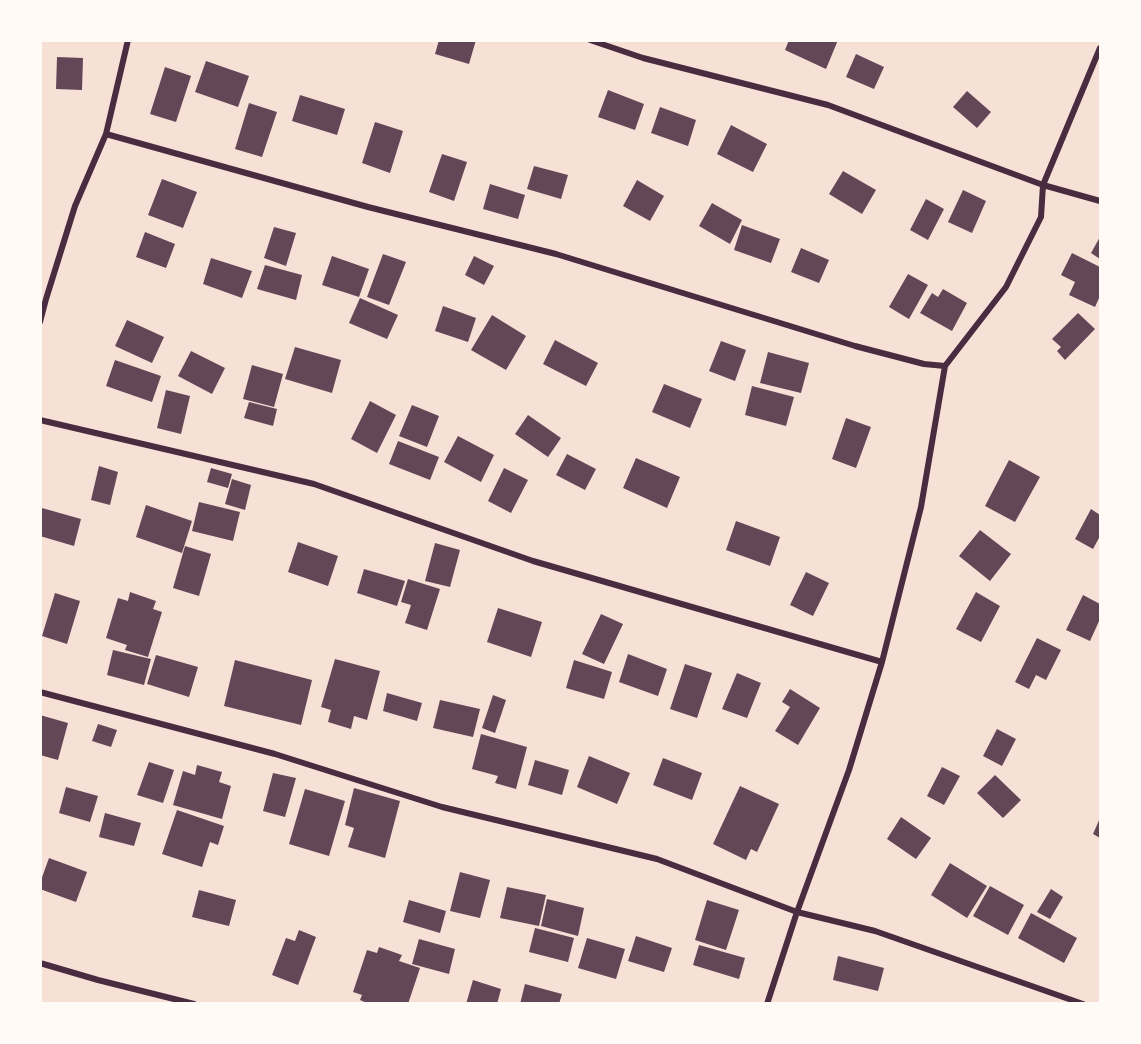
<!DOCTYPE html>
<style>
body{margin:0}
#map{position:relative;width:1141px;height:1044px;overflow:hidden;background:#f7e1d7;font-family:Ubuntu,sans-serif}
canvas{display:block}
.frame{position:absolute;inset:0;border:42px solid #fffaf5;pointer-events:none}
</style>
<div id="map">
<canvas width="1141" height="1044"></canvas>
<div class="frame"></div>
</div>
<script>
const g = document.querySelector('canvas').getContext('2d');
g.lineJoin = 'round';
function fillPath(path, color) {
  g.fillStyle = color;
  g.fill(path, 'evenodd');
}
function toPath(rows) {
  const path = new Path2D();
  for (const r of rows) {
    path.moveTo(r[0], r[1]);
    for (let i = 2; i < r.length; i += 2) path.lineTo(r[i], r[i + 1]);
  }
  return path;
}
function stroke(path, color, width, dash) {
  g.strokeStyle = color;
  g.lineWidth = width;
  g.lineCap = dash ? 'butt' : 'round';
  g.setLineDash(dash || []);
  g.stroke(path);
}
fillPath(toPath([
 [439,40,476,40,469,64,435,54],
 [789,40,838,40,826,69,785,50],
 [856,54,884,67,874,89,846,77],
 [57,57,83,58,82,90,56,89],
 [206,61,249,76,238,107,195,92],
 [165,67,191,76,176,122,150,114],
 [608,90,644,104,635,130,598,117],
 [967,91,991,112,977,128,953,107],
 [300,95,345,109,337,135,292,121],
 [249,103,277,112,262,157,235,149],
 [660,107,696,120,688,146,651,133],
 [375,122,403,131,390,173,362,163],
 [731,125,767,144,753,172,717,154],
 [442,154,467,162,454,201,429,192],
 [534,166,568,175,561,199,527,189],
 [843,171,876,190,862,214,829,194],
 [162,179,197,192,183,228,148,215],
 [637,180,664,196,650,221,623,206],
 [490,184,525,195,518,219,483,209],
 [963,190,986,201,972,233,948,222],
 [926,199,944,209,928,240,910,230],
 [712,203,742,220,730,244,699,226],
 [742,225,780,239,771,263,734,250],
 [274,227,296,233,286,266,264,258],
 [145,232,175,244,166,268,136,257],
 [1100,237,1100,259,1091,253],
 [801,248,829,260,819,283,791,272],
 [1072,253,1100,267,1100,296,1095,307,1069,295,1075,282,1061,275],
 [383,254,406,262,389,305,367,297],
 [332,256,369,269,359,297,322,285],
 [474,256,494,266,484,285,465,275],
 [211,258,252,271,242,298,203,284],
 [265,265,302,275,296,300,257,289],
 [908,274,928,285,909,319,889,307],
 [943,289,967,303,952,331,920,313,932,293,938,297],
 [360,298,398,315,387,339,349,323],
 [443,306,476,318,468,342,435,331],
 [1078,313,1095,329,1065,360,1057,351,1061,347,1052,339],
 [492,315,526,336,506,370,471,350],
 [127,320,164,337,152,363,115,346],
 [555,340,598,363,586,386,543,364],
 [721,341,746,350,735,381,709,371],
 [295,347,341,360,332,393,285,379],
 [191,351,225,368,212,394,178,376],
 [768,352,809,363,801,393,760,383],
 [115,360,161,376,152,402,106,386],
 [252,365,283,374,274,407,243,399],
 [664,384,702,399,690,428,652,412],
 [752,386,794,397,786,426,745,415],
 [166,390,190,396,181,434,157,428],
 [370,401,396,415,377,453,351,439],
 [249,402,277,409,273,426,244,418],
 [412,405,439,416,427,447,399,436],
 [528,415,561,438,548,457,515,434],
 [846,418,871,427,856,468,832,459],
 [458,436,494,455,481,482,444,462],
 [398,441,439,457,430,480,389,464],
 [567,454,596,469,585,490,556,475],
 [636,458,680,477,667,508,623,488],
 [1009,460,1040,477,1015,522,985,506],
 [99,466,118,472,110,505,91,500],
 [211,468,232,474,228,488,207,482],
 [504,468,528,480,511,513,488,501],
 [232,479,251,485,245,510,225,504],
 [199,502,240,512,233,541,192,531],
 [146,505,192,521,182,553,136,537],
 [42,508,81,519,74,546,40,536],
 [1091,509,1100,515,1100,536,1093,549,1075,539],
 [736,521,780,537,770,566,726,550],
 [980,530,1011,554,990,581,959,556],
 [298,542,338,556,328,586,288,572],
 [435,543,460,550,450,587,425,581],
 [185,546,211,554,199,596,173,588],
 [364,569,405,581,397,606,357,593],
 [806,572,829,583,813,616,790,605],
 [408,579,440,589,427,630,405,623,411,605,401,602],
 [130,592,156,601,153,609,162,612,148,657,125,650,127,645,106,638,118,598,128,601],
 [976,592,1000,606,981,642,956,629],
 [55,593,80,601,67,644,42,636],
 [1083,595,1100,604,1100,619,1090,641,1066,630],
 [498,608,542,622,531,657,487,642],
 [601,614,623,624,604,664,582,654],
 [1037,638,1061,650,1046,680,1036,675,1029,689,1015,682],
 [113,650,151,659,144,685,107,675],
 [628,654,667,669,658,696,619,682],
 [156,655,198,667,189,697,147,684],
 [335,659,380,671,367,720,354,716,351,729,328,722,331,710,321,707],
 [235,660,312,680,301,725,224,706],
 [574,660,612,672,604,699,566,688],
 [685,664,712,673,697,718,670,709],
 [737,673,761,683,747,718,722,709],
 [790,689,820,708,798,745,775,731,790,707,782,702],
 [387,693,422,703,417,721,383,711],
 [493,695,506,700,495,733,482,728],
 [440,700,480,709,473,737,433,728],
 [40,715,68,723,58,760,40,755],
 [98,724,117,730,111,747,92,741],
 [997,729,1016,739,1002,766,983,756],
 [481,734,527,747,516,789,495,783,498,776,472,769],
 [589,756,630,773,617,804,577,787],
 [663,758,702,773,692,800,653,785],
 [535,760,569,770,562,795,528,785],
 [149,762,174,770,163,803,137,795],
 [197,765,222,772,219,782,231,786,222,819,173,805,183,771,195,775],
 [942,767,960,776,944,805,927,796],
 [273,773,296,778,285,817,263,811],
 [995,775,1021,800,1003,818,977,793],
 [740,786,779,804,757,852,751,849,746,860,713,844],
 [66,787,98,796,90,822,59,813],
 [354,788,400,801,385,858,348,847,354,828,345,825],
 [305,789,345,801,329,856,289,844],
 [177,810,224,826,218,845,210,842,202,867,162,854],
 [105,813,141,823,134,846,99,837],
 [901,817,931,838,916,859,887,839],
 [1100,818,1100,838,1093,834],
 [49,858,87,872,76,902,40,889,40,883],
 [950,863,987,886,967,918,931,895],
 [460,872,490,880,480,918,450,911],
 [990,886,1024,905,1008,935,973,916],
 [507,887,546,895,539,926,500,918],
 [1051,889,1063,897,1050,919,1037,912],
 [199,890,236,900,229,926,192,917],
 [547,899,584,908,578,936,541,926],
 [409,900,446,911,440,933,403,922],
 [707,900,739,910,726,950,695,940],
 [1031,913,1077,938,1064,963,1018,938],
 [535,928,574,938,568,962,529,952],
 [299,930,316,937,298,985,272,975,286,938,295,941],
 [636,936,672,948,664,972,628,961],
 [587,938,625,949,616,979,578,968],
 [419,939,455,949,449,974,412,964],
 [699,945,745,958,739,979,693,965],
 [379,947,402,955,399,961,420,968,408,1004,369,1004,360,1000,362,995,353,992,367,950,377,953],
 [838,956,884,968,878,991,833,980],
 [473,980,501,989,497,1004,466,1004],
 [525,984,562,994,559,1004,520,1004]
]), '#644757');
stroke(toPath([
 [590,40,643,58,828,105,1043,185,1100,201],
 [106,134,368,207,556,254,855,346,924,364,945,366],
 [40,322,46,299,75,206,106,134,128,40],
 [40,420,314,484,533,561,882,662],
 [40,692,275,754,442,807,657,859,797,912,875,931,1083,1004],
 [40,963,98,980,194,1004],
 [767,1004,797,912,849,770,882,662,921,507,945,366,1006,287,1041,217,1043,185,1100,48]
]), '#4a2c40', 6);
</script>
